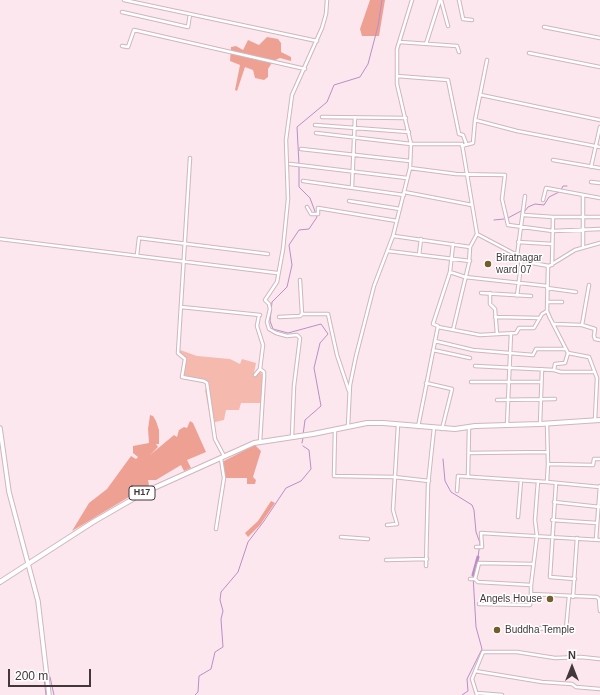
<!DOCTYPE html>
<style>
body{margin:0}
#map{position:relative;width:600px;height:695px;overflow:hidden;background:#fce7ee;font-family:Helvetica,sans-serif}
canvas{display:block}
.north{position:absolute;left:552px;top:647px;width:40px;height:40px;-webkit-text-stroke:3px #fff;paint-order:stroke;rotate:0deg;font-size:11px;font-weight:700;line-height:16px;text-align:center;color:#42373b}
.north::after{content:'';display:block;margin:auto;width:14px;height:18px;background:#42373b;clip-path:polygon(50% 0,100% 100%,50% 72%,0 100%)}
.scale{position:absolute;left:8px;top:669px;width:83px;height:18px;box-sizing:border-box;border:2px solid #42373b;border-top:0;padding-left:5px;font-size:12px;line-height:14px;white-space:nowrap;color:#42373b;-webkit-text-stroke:3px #fff;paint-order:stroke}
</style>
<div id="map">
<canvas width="600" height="695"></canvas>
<div class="north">N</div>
<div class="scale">200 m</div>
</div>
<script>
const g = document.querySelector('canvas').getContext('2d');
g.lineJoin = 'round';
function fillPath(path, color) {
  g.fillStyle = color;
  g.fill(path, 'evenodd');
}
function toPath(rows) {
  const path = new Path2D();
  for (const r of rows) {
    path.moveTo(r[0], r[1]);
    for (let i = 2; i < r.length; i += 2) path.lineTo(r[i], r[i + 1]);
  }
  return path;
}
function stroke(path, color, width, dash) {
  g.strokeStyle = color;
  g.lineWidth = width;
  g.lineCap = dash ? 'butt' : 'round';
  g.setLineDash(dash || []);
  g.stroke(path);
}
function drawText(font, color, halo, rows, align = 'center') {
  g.font = font + ' Helvetica,sans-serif';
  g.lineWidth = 3;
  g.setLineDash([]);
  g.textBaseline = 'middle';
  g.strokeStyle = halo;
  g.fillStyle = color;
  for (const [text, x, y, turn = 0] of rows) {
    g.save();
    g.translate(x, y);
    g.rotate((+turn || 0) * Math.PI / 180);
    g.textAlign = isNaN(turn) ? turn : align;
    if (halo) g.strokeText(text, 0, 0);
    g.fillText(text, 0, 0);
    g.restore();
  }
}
fillPath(toPath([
 [180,350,197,356,230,359,240,364,242,359,256,363,254,373,257,374,259,371,263,375,261,403,241,403,239,410,226,410,224,420,211,423,205,390,209,383,205,380,183,375,187,359,180,354]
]), '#f5b9ae');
fillPath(toPath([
 [370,0,385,0,379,36,362,36,360,29],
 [267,37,278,39,281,43,281,52,291,57,291,61,280,58,273,61,268,69,268,77,264,80,255,78,253,70,245,67,237,91,235,90,240,65,230,61,231,47,236,46,243,50,248,40,259,45],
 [150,415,153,416,156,421,159,430,159,444,156,444,158,447,150,455,174,435,177,437,179,430,184,427,187,428,190,421,193,423,206,452,187,460,191,468,184,471,181,465,156,480,148,480,149,485,72,531,89,503,107,489,131,456,136,459,138,457,133,453,133,446,149,443,148,429],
 [255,445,261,451,253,477,256,480,255,484,247,484,247,478,226,478,222,462],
 [271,501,275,503,260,525,248,537,245,533,258,521]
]), '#eea193');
stroke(toPath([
 [299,164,297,127,327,102,334,85,360,77,368,64,378,26,382,0],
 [299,167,299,187,310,198,317,217,309,229,299,230,289,245,292,265,287,287,272,302,270,321,273,329,288,333,321,324,328,334,320,343,314,368,321,406,305,420,303,435],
 [561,190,563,186,567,186],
 [525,211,528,207,535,204,544,205,549,197,559,192],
 [508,218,521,211],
 [494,220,504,219],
 [302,443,303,438],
 [443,459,445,481,451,492,472,505,474,510,476,532,480,543,478,557],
 [50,677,54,695],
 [44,678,46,695],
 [195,695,198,692,199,676,211,669,215,652,223,647,221,619,223,611,220,600,221,592,238,572,248,542,264,521,286,488,301,481,311,469,309,450,303,446],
 [462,695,468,691,467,679,482,649,476,627,473,575]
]), '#b98ec7', 1);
stroke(toPath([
 [473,575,478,557]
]), '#b98ec7', 3);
const street = toPath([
 [124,0,317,41],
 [441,0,448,26],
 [459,0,463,19,472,20],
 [122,12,188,27,190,14],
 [544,27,600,38],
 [400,42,457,46,459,52],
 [426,44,440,0],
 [122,46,128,47,134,30,305,69],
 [529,53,600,67],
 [397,76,448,80,459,134,463,135,466,143,465,145,462,146],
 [481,95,600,120],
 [322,117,406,118],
 [475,120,517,131,600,147],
 [315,125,409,132],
 [316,133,411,144,462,144,477,234,532,263,549,266,575,250,600,243],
 [465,145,473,143,475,120,487,60],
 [301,149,410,161],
 [190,158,178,353,185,359,182,377,204,381,207,383,215,439,224,456],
 [553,160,600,168],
 [290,164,407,178],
 [591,167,600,127],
 [410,168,456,174,505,175,502,199,508,225,553,231,600,229],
 [303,181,404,195],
 [591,182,600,183],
 [352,187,355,117],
 [404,192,472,205],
 [583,195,583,248],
 [543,200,546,188,600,198],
 [349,201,400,209],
 [307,207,311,214,318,214,318,208,397,221],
 [524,215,553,217,600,217],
 [394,236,470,247,477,234],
 [0,239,277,273],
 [518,242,552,244],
 [388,251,470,261],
 [137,255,139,238,268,254],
 [419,255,421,239],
 [517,256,525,196],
 [552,265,553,217],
 [548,266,547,311,550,318,568,353,589,357,597,378,595,420],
 [450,272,465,277,547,286],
 [300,280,302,314,328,314,337,355,349,391],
 [547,288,576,292],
 [481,293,531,296],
 [490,293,490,304,495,309,497,334],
 [517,296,522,258],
 [547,302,562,302],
 [181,307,260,315],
 [259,315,257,326,263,345,260,369],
 [279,317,300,316,302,314],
 [495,317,540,318],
 [554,324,582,325,589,285],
 [582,325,595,329,594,336,595,339,600,340],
 [438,327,480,335,516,333,519,328,534,328,542,314,547,311],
 [453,330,469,263,470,247],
 [435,341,473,350,533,355,536,349,565,349],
 [433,350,470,358],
 [475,366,554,370,561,372,595,372],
 [554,370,555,364,565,363,568,353],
 [255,375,260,369,264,372,264,377,260,442],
 [471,382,541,382],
 [426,383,452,389,442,429],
 [497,400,555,399],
 [540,424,542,369],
 [547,424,548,464,547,482,600,487],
 [507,425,511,333],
 [348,426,350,385,356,356,374,286,393,236,410,168,411,144,397,84,397,49,412,0],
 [418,427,438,326,433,324,450,272,453,244],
 [335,429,334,476,394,477,429,481],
 [292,437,294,386,300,338,297,335,287,336,276,333,269,329,267,322,270,309,269,304,265,300,277,282,283,249,288,199,286,140,292,95,322,28,326,14,327,0],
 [469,453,548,452],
 [548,464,593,465,594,459,600,459],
 [468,477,469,427],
 [556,483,550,577,575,579],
 [457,491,458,476,547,482],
 [554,502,600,507],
 [518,517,521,480],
 [552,520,597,523],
 [387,525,397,524,393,510,398,425],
 [216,529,224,478,221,459],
 [341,537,368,539],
 [596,539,600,486],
 [476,547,482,547,481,533,600,540],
 [386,560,427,559],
 [426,566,428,485,434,428],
 [470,579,475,579,478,582,531,585,531,594],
 [475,579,479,563,533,564],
 [531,585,537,536,535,520,538,481],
 [573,597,577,538],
 [479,604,530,605,531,594,597,597,599,599,600,611],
 [518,628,566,629,569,596],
 [475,671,542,682,572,684,576,687,600,689],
 [477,693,502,695],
 [477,695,472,679,483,652,517,652,555,658,581,657,600,659]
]);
const secondary = toPath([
 [0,428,9,492,38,601,49,695]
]);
const primary = toPath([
 [0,582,93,522,145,492,254,443,313,434,367,423,383,423,455,429,475,426,540,424,600,420]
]);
stroke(street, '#cfb6bf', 4.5);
stroke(secondary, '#cfb6bf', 5.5);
stroke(primary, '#cfb6bf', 6);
stroke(street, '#fff', 2.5);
stroke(secondary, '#fff', 3.5);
stroke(primary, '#fff', 4);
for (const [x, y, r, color] of [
 [488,264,4,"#735d2c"],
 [550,599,4,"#735d2c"],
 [497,630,4,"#735d2c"]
]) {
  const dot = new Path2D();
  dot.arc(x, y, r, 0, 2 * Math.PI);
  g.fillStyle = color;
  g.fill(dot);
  stroke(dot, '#fff', 1.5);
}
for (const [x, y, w] of [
 [142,493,26]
]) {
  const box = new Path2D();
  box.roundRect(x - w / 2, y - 7, w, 14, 3);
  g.fillStyle = '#fff';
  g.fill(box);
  stroke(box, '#42373b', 1);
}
drawText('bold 9px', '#42373b', null, [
 ["H17",142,493]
]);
drawText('10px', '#42373b', '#fff', [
 ["Biratnagar",496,258],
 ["ward 07",496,270],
 ["Angels House",542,599,"right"],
 ["Buddha Temple",505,630]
], 'left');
</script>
